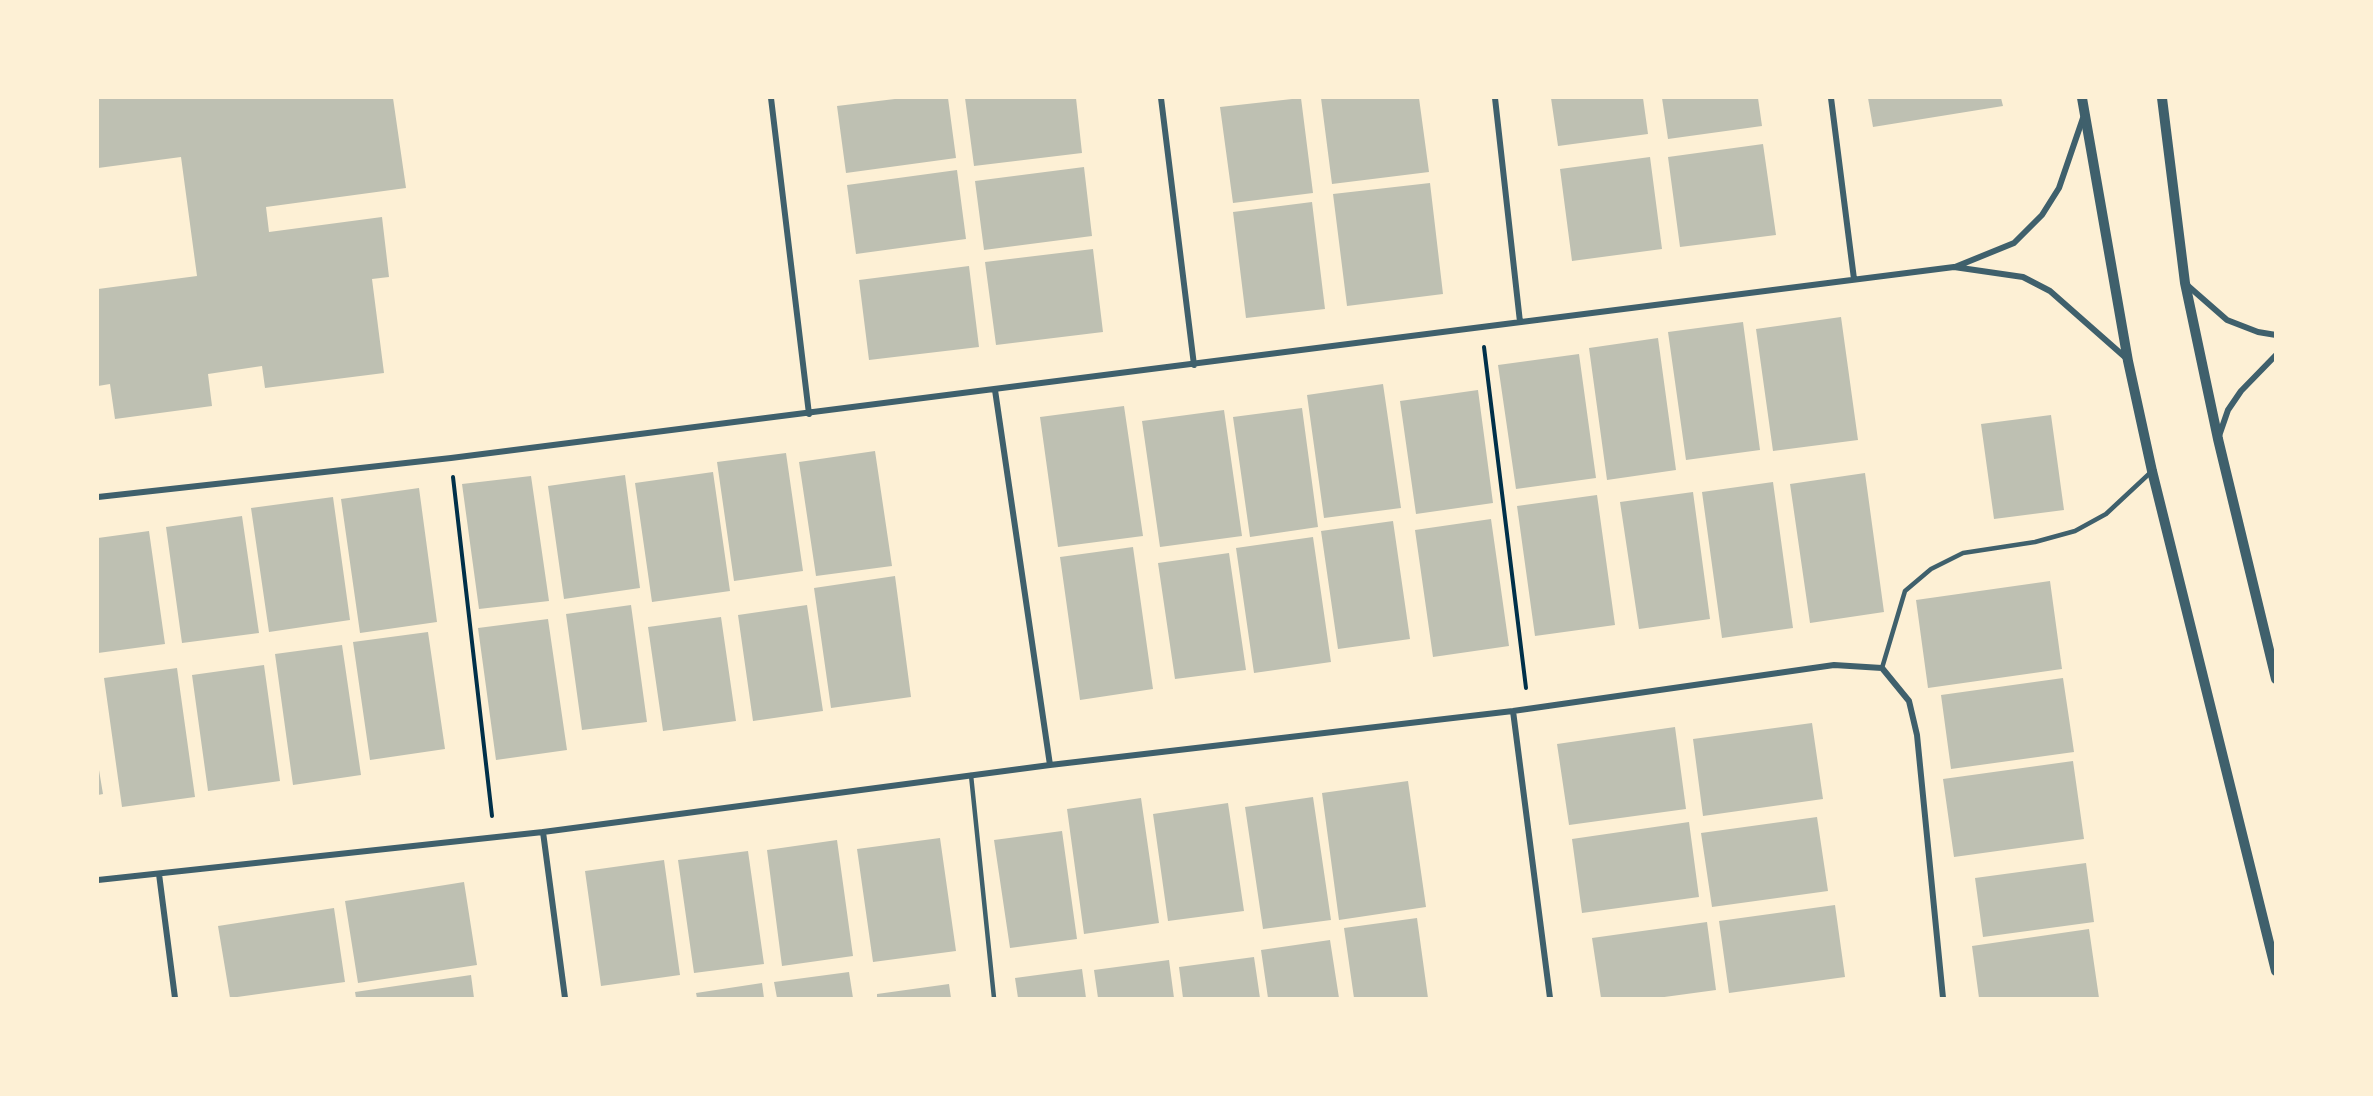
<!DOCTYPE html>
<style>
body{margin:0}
#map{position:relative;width:2373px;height:1096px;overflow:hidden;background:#fdf0d5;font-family:"Crimson Pro",serif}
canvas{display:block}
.frame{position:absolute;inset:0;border:99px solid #fdf0d5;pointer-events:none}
</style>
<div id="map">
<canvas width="2373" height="1096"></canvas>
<div class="frame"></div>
</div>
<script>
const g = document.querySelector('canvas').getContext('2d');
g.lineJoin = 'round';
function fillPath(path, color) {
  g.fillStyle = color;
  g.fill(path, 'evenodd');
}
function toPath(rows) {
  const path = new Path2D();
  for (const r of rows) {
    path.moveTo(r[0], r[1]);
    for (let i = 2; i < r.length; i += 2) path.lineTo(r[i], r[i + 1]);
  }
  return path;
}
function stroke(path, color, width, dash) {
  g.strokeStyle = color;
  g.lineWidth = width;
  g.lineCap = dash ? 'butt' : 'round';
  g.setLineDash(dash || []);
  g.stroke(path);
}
fillPath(toPath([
 [98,98,393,98,406,188,266,207,269,232,382,217,389,277,372,279,384,373,265,388,262,366,208,374,212,406,115,419,110,384,98,386,98,289,197,276,181,157,98,168],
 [903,98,948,98,956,158,846,173,837,106],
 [965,98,1076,98,1082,153,974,166],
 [1301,98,1313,193,1233,203,1220,107],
 [1321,98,1419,98,1429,172,1332,184],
 [1551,98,1643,98,1648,134,1558,146],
 [1662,98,1758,98,1762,126,1668,139],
 [1868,98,2001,98,2003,106,1873,127],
 [1763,144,1776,235,1680,247,1668,157],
 [1650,157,1662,249,1572,261,1560,169],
 [1084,167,1092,236,984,250,975,181],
 [957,170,966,239,856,254,847,185],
 [1430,183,1443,294,1347,306,1333,194],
 [1312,202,1325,309,1246,318,1233,212],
 [1093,249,1103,332,996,345,985,262],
 [969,266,979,347,869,360,859,280],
 [1841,317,1858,440,1773,451,1756,329],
 [1743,322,1760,450,1686,460,1668,332],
 [1658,338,1676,470,1607,480,1589,348],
 [1579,354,1596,478,1516,489,1498,365],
 [1383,384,1401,508,1324,518,1307,395],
 [1478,390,1493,503,1416,514,1400,401],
 [1124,406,1143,536,1058,547,1040,417],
 [1302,408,1318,527,1250,537,1233,417],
 [1224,410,1242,536,1160,547,1142,421],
 [2051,415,2064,510,1994,519,1981,424],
 [875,451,892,566,816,576,799,462],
 [786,453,803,571,734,581,717,462],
 [713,472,730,591,652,602,635,483],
 [1865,473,1884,612,1810,623,1790,484],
 [625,475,640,588,564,599,548,486],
 [531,476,549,601,479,609,462,484],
 [1773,482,1793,628,1722,638,1702,492],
 [419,488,437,622,360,633,341,499],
 [1693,492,1710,619,1639,629,1620,502],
 [1597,495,1615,625,1535,636,1517,506],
 [333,497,350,620,269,632,251,508],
 [242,516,259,633,182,643,166,527],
 [1491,519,1509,646,1433,657,1415,530],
 [1393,521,1410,639,1338,649,1321,531],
 [149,531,165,644,98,653,98,538],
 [1313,537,1331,662,1254,673,1236,548],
 [1133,547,1153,689,1080,700,1060,557],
 [1229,553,1246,670,1175,679,1158,563],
 [895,576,911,697,831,708,814,588],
 [2050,581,2062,669,1928,688,1916,600],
 [631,605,647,722,582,730,566,614],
 [807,605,823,711,753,721,738,615],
 [721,617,736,721,663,731,648,627],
 [548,619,567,750,496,760,478,628],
 [428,632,445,749,370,760,353,642],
 [342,645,361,775,293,785,275,654],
 [264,665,280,781,208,791,192,675],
 [177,668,195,797,122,807,104,678],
 [2063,678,2074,752,1951,769,1941,695],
 [1812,723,1823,799,1703,816,1693,739],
 [1675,727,1686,809,1569,825,1557,744],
 [2073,761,2084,839,1954,857,1943,779],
 [98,764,103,794,98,795],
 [1408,781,1426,907,1339,920,1322,793],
 [1313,797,1331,920,1263,929,1245,807],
 [1141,798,1159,923,1084,934,1067,809],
 [1228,803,1244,911,1168,921,1153,814],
 [1817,817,1828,891,1712,907,1701,833],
 [1689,822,1699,897,1582,913,1572,839],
 [1062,831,1077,939,1010,948,994,840],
 [940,838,956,951,873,962,857,849],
 [837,840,853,956,782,966,767,850],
 [748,851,764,964,694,973,678,860],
 [664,860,680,975,601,986,585,871],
 [2086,863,2094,922,1983,937,1975,878],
 [464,882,477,965,358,983,345,901],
 [1835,905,1845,977,1729,993,1719,921],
 [334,908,345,982,230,998,218,926],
 [1417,918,1428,998,1354,998,1344,928],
 [1707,922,1716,990,1657,998,1601,998,1592,938],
 [2089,929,2099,998,1979,998,1972,946],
 [1330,940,1339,998,1268,998,1261,950],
 [1254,957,1260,998,1183,998,1179,967],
 [1169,960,1174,998,1098,998,1094,970],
 [1082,969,1086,998,1018,998,1015,978],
 [849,972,853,998,777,998,774,982],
 [471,975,474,998,356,998,355,992],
 [762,983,764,998,697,998,696,993],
 [949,984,951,998,877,998,877,994]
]), '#bec0b2');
stroke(toPath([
 [1484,347,1526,688],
 [453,477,492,816]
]), '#003049', 4);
stroke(toPath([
 [1882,668,1905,591,1931,569,1963,553,2035,542,2075,531,2106,514,2150,473],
 [971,775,994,998]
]), '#3f606c', 4.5);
stroke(toPath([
 [771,98,809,414],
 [1161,98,1194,365],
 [1495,98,1520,322],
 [1831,98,1854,279],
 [1955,267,2014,243,2042,215,2059,188,2083,118],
 [2187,285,2227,320,2258,332,2276,335],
 [995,390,1050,765],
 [2219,436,2228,410,2241,391,2276,355],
 [98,497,451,458,1954,267,2023,277,2050,291,2126,358],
 [1513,711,1550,998],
 [543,832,565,998],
 [159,874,175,998],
 [98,880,543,832,1050,765,1513,711,1834,665,1882,668,1909,701,1917,735,1943,998]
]), '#3f606c', 6);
stroke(toPath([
 [2082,98,2128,361,2152,471,2276,971],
 [2162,98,2185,283,2218,439,2276,679]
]), '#3f606c', 10);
</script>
